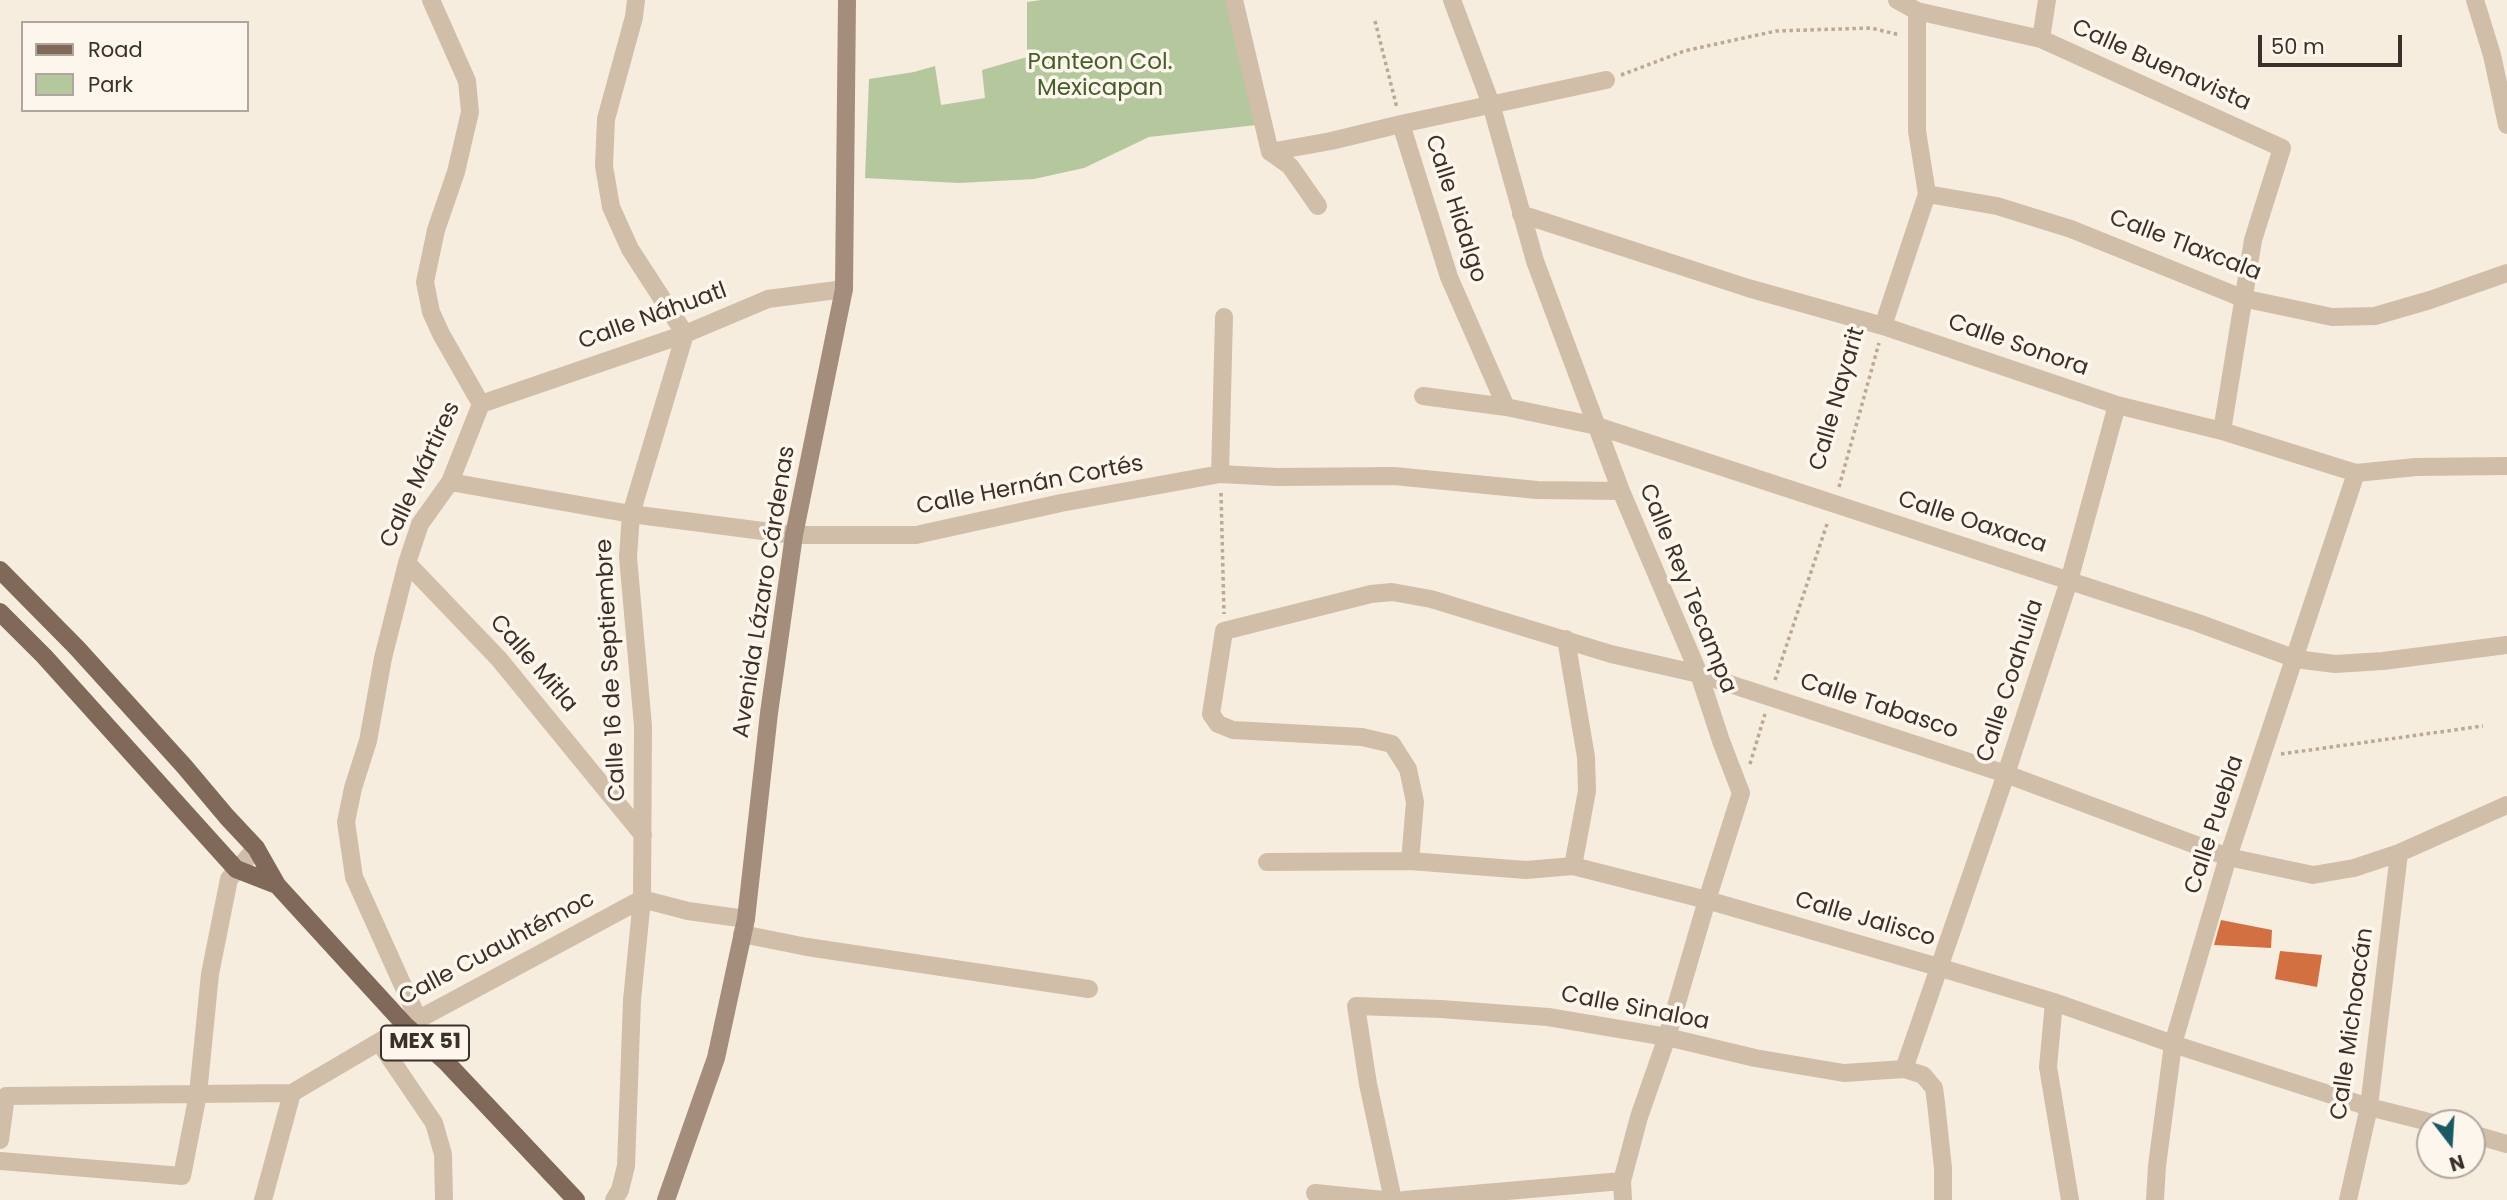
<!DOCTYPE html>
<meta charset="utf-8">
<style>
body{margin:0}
#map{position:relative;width:2507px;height:1200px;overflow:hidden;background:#f6eddf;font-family:Poppins,sans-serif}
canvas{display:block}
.legend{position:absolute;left:21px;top:21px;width:228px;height:91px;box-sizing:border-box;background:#fcf6ed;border:2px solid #afa79f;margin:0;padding:9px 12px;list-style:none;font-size:21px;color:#3c312a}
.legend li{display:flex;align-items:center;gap:14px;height:35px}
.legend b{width:35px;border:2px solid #afa79f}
.north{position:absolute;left:2416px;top:1109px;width:70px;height:70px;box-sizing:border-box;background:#fcf6ed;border:2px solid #afa79f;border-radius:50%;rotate:163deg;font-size:19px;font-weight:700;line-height:28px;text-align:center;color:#3c312a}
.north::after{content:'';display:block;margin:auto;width:24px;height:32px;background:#1a5863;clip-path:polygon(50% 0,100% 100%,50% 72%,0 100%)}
.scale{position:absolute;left:2258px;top:35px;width:144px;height:32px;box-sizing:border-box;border:4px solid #3c312a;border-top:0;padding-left:9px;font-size:21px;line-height:24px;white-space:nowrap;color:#3c312a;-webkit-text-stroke:5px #fcf6ed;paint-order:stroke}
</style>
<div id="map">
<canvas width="2507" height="1200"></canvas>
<ul class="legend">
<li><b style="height:9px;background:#806959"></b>Road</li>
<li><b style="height:19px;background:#b5c79d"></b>Park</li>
</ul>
<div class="north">N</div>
<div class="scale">50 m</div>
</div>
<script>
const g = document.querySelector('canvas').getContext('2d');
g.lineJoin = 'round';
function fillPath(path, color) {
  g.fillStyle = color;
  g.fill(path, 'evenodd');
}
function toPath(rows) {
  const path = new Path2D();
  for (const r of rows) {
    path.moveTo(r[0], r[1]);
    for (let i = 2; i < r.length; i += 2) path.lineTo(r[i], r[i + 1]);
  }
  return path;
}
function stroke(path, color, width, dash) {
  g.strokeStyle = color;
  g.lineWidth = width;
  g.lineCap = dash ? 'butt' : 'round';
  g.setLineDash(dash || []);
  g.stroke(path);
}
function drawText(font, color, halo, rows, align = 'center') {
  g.font = font + ' Poppins,sans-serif';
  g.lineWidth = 7;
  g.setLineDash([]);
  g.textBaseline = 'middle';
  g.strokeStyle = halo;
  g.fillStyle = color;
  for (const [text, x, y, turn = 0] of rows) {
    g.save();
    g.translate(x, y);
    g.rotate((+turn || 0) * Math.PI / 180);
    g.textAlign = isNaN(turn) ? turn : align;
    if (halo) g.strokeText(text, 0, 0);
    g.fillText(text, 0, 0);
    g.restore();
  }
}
fillPath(toPath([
 [1041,0,1228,0,1256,125,1149,137,1084,168,1034,179,959,183,865,178,869,79,914,72,935,66,941,105,985,98,982,70,1027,57,1027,2]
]), '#b5c79d');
fillPath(toPath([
 [2221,920,2272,930,2271,948,2214,945],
 [2280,951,2322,955,2317,987,2275,979]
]), '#d27041');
stroke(toPath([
 [1375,21,1397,108],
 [1621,75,1684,51,1776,31,1871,28,1900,35],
 [1839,487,1879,343],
 [1221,493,1224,614],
 [1775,680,1828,521],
 [2281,754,2483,726],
 [1750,764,1765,714]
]), '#bca893', 3.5, [3.5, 3.5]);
stroke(toPath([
 [431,0,467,81,470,112,456,172,436,230,425,282,431,312,441,334,481,404],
 [1234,0,1270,152],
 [1452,0,1491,104,1535,261,1621,491,1699,674,1721,741,1741,793,1707,900,1667,1037,1639,1117,1622,1181,1623,1200],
 [1897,0,1917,11,2041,39,2282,148,2253,240,2222,431],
 [2475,0,2492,55,2507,125],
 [2041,39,2047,0],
 [1401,124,1449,277,1506,407],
 [1270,152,1331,141,1401,124,1606,80],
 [1270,152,1290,166,1318,206],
 [1927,194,1997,206,2071,229,2242,298,2332,317,2375,316,2430,300,2507,273],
 [1521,214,1748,288,1883,326,2117,405,2222,431,2356,473,2416,467,2507,466],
 [1883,326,1927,194,1917,131,1917,11],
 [1423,396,1506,407,1597,426,2198,623,2296,659,2335,664,2383,661,2507,645],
 [481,404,685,334,768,299,844,289],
 [1220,474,1224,317],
 [450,482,631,514,794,535,916,535,1061,503,1220,474,1277,477,1394,476,1537,490,1621,491],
 [407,563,499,659,643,835],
 [1566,639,1586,757,1587,791,1573,866],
 [1410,861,1415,802,1408,769,1392,744,1362,737,1233,730,1218,724,1211,714,1224,631,1371,594,1392,592,1431,599,1611,654,1699,674,2006,774,2228,857,2313,875,2354,868,2399,853,2507,805],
 [1267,862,1410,861,1526,870,1573,866,1707,900,1938,967,2054,1002,2173,1044,2369,1107,2433,1123],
 [742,934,807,947,1089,989],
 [2054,1002,2048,1067,2070,1200],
 [418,1019,354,877,346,822,353,788,368,741,383,658,407,563,420,524,450,482,481,404],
 [379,1042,434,1123,443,1154,444,1200],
 [1904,1069,2006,774,2069,581,2117,405],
 [2472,1134,2507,1144],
 [0,1140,6,1096,292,1093,406,1026,642,899,688,911,746,919],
 [0,1161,182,1176,198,1094,210,974,229,879,256,848],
 [1315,1193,1384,1200],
 [263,1200,292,1093],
 [614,1200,620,1190,626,1166,632,1000,642,899,643,726,628,557,631,514,685,334,630,249,611,207,604,166,606,119,634,17,636,0],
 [1393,1200,1368,1084,1356,1006,1441,1009,1548,1017,1667,1037,1755,1058,1844,1073,1904,1069,1923,1075,1934,1088,1936,1103,1943,1168,1943,1200],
 [1404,1200,1622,1181],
 [2155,1200,2157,1166,2173,1044,2228,857,2356,473],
 [2348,1200,2369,1107,2399,853]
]), '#d0bea9', 18);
stroke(toPath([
 [666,1200,716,1058,746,919,769,713,794,535,844,289,847,0]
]), '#a48d7a', 18);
stroke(toPath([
 [0,570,77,648,184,766,227,817,256,848,277,885,406,1026,446,1062,576,1200],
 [0,612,44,656,236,869,277,885]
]), '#806959', 18);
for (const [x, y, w] of [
 [425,1043,88]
]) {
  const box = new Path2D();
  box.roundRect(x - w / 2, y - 17.5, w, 35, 5);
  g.fillStyle = '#fcf6ed';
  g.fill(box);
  stroke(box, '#3c312a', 2);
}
drawText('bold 21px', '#3c312a', null, [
 ["MEX 51",425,1043]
]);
drawText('23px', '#465e2a', '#fcf6ed', [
 ["Panteon Col.",1100,63],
 ["Mexicapan",1100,89]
]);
drawText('23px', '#3c312a', '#fcf6ed', [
 ["Calle Buenavista",2161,66,24],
 ["Calle Hidalgo",1455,209,72],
 ["Calle Tlaxcala",2185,246,21],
 ["Calle Náhuatl",653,317,-20],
 ["Calle Sonora",2018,346,19],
 ["Calle Nayarit",1838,399,-74],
 ["Calle Mártires",421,475,-65],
 ["Calle Hernán Cortés",1030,486,-11],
 ["Calle Oaxaca",1972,523,18],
 ["Calle Rey Tecampa",1687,589,68],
 ["Avenida Lázaro Cárdenas",765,592,-81],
 ["Calle Mitla",533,664,49],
 ["Calle 16 de Septiembre",612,670,-93],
 ["Calle Coahuila",2011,681,-72],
 ["Calle Tabasco",1879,707,18],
 ["Calle Puebla",2215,825,-72],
 ["Calle Jalisco",1865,920,16],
 ["Calle Cuauhtémoc",497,949,-28],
 ["Calle Sinaloa",1635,1009,11],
 ["Calle Michoacán",2353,1024,-82]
]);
</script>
